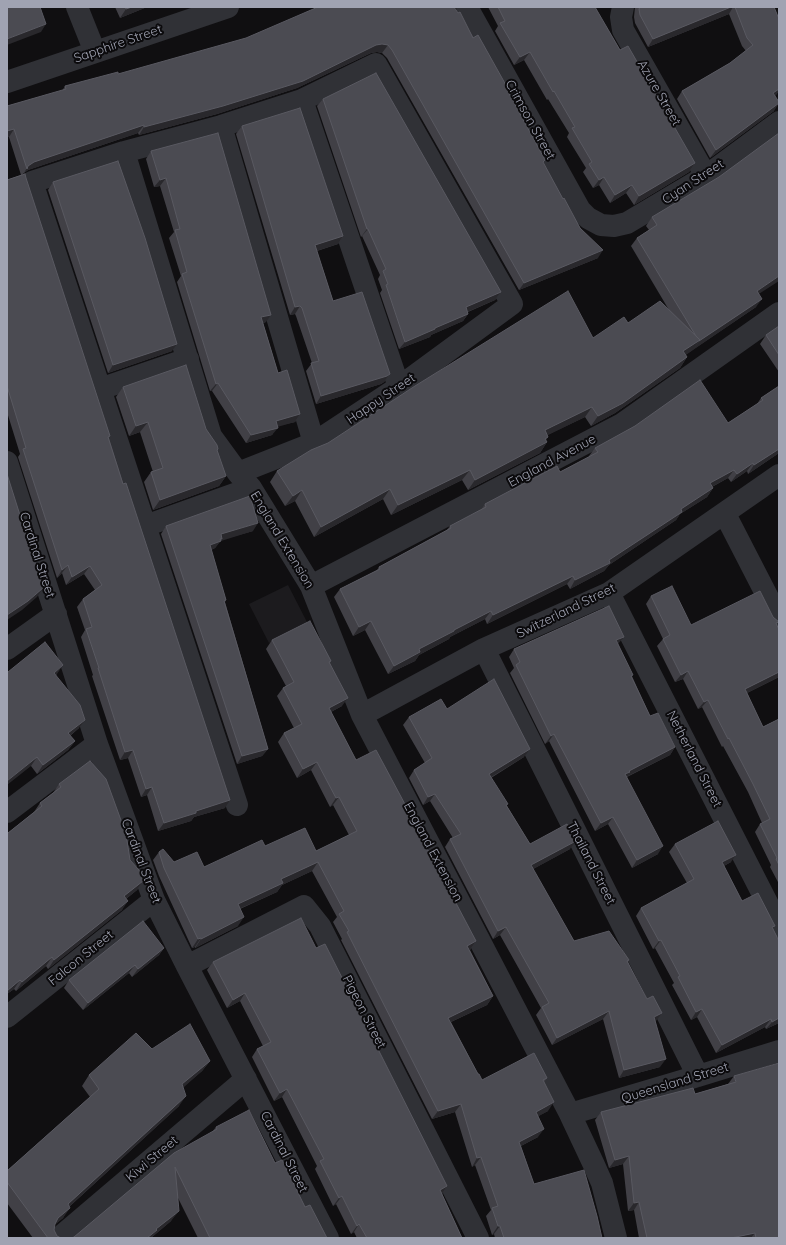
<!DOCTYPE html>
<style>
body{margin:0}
#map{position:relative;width:786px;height:1245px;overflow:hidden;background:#100f11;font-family:Quicksand,sans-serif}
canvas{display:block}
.frame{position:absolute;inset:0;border:8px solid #a0a3b2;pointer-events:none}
</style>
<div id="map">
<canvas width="786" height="1245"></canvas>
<div class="frame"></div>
</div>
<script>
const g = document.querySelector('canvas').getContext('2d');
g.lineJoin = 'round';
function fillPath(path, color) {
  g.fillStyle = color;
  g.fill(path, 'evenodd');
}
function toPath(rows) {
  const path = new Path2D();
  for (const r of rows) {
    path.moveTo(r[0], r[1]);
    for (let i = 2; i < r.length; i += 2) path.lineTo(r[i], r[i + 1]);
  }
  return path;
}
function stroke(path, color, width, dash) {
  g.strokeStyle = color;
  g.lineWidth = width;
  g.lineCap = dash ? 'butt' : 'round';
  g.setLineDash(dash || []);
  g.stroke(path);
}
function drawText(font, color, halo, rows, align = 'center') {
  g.font = font + ' Quicksand,sans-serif';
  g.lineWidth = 4;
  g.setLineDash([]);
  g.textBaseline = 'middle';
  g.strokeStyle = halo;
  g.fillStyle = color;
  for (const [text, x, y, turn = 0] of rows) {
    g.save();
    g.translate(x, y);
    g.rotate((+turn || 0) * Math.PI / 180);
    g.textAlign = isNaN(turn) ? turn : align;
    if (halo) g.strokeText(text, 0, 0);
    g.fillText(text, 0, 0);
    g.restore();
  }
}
fillPath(toPath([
 [288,585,308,624,269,643,249,604]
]), '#1c1b1e');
stroke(toPath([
 [77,7,95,52],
 [467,7,580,210,588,218,601,225,614,226,627,223,706,176,779,122],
 [623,7,621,17,623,30,706,176],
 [7,82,228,7],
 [302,100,399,387],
 [221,126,314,443],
 [124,152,221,126,302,100,376,64,512,304,399,387,314,443,238,473],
 [100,389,188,359],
 [7,462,97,744,154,900,187,966,328,1238],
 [725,514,779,619],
 [145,526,251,488],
 [311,586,622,424,779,313],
 [609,593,779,926],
 [7,649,56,614],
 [484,649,698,1076],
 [362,715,484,649,609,593,779,475],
 [237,805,32,182,124,152,211,436,238,473,251,488,311,586,362,715,570,1114,594,1165,602,1183,616,1238],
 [7,812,97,744],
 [187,966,304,906,320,926,478,1238],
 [7,1017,154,900],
 [570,1114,698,1076,779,1051],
 [59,1238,246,1079]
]), '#303136', 22);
fillPath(toPath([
 [115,7,147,7,120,18],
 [488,7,602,7,595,8,620,50,695,163,689,172,634,205,626,193,610,203,599,185,593,188,583,172,586,168,567,137,569,133,548,99,547,100,524,60,514,65,495,31,498,26],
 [635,7,774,7,779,19,779,91,775,96,774,111,710,158,677,99,682,91,730,63,746,51,742,46,729,14,648,47,635,23,634,17],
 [458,13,506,88,543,163,563,199,598,258,519,290,387,58,382,53,377,52,371,53,297,88,217,114,139,135,138,133,28,170,24,173,22,175,26,178,109,438,225,808,194,817,191,821,158,831,147,795,141,797,128,758,120,760,92,676,93,675,81,637,85,630,77,607,83,599,95,590,84,574,66,585,62,573,57,578,18,457,20,454,7,412,7,180,21,175,9,137,7,106,62,91,65,86,118,74],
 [323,99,501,292,495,300,468,312,468,314,463,321,431,335,430,337,399,349,380,293,382,290,378,279,380,275,362,236,361,237,317,106],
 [242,126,343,236,338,244,317,251,333,301,390,374,384,382,381,384,316,404,306,371,312,363,296,316,295,314,290,315,236,134],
 [151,151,266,322,263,323,278,373,300,414,295,422,277,426,272,435,246,443,212,391,210,391,177,282,181,276,169,238,174,232,160,186,154,187,146,159],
 [53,182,172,351,108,373,48,190],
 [652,217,759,294,756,307,685,355,687,357,680,368,615,413,591,426,585,417,547,435,548,437,546,440,547,442,540,453,468,490,462,480,391,515,383,499,314,537,295,501,285,506,270,482,277,471,593,338,628,323,669,310,631,246,637,238,649,230,646,226],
 [779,326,779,372,760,344,766,335],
 [779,386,779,453,748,474,747,471,731,482,728,478,712,487,713,488,707,497,680,514,676,520,609,565,604,571,570,589,567,584,487,624,485,619,450,637,449,639,419,655,415,661,388,674,365,630,353,636,334,597,340,589,377,570,379,567,446,531,450,526,481,510,485,504,560,472,589,457,589,456,595,448,728,423,757,404,761,398],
 [123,387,206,429,217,450,226,476,219,486,153,510,144,482,151,472,153,472,140,432,129,436,116,397],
 [166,526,253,531,221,540,215,548,211,550,226,600,225,602,268,749,262,756,237,764,161,534],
 [651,596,691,625,777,625,779,677,747,693,763,727,779,719,779,884,770,867,771,865,755,832,760,824,762,823,748,792,723,746,722,747,702,707,698,709,683,679,675,682,657,646,663,639,646,604],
 [272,640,331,661,330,663,342,706,331,712,356,760,427,850,476,941,470,950,493,996,487,1005,451,1022,478,1074,482,1080,547,1078,544,1082,548,1111,538,1116,538,1137,521,1146,534,1184,602,1238,495,1238,494,1234,492,1235,486,1216,491,1210,475,1165,472,1167,455,1112,432,1119,341,940,342,939,333,922,337,917,312,871,282,885,277,892,240,909,238,926,195,948,195,947,192,948,159,876,153,860,159,852,174,862,204,867,265,846,316,851,349,835,333,805,330,807,311,770,297,778,278,742,284,733,294,728,277,696,283,688,286,686,266,649],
 [618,645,650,716,675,747,670,755,627,777,658,854,632,868,608,824,595,831,549,741,545,744,510,673,514,668,509,657,514,649],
 [8,672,57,674,56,675,79,728,70,736,75,741,68,750,37,774,31,766],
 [447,709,524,757,491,778,507,806,530,844,570,849,533,869,574,941,629,960,628,962,656,1021,655,1021,660,1067,619,1078,603,1019,552,1045,536,1015,541,1008,500,935,493,939,445,847,450,839,453,838,430,801,423,805,409,778,414,770,425,763,403,725,409,717],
 [59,784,130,860,143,881,137,890,126,899,122,910,48,969,46,966,16,991,14,989,7,994,7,832,8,833,34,812,40,803,53,793],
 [675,844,731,862,724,866,742,901,773,929,779,1023,766,1029,765,1027,716,1053,697,1017,691,1020,672,985,674,983,655,948,653,949,636,916,641,908,687,883,669,852],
 [164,948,159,955,132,977,129,973,83,1010,64,988,69,980],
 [316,948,447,1186,442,1194,462,1238,357,1238,354,1232,351,1234,336,1204,333,1206,315,1169,317,1166,282,1097,274,1101,252,1057,257,1049,263,1046,240,1001,227,1008,207,970,213,962],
 [152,1049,210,1061,202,1071,183,1087,179,1106,69,1207,63,1218,54,1225,54,1230,57,1236,61,1238,33,1238,7,1203,7,1171,90,1097,82,1086,89,1075],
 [734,1076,779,1238,639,1238,634,1210,628,1211,623,1164,609,1168,595,1120,601,1112,695,1094,728,1084],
 [216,1127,275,1163,305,1207,327,1238,198,1238,178,1198,171,1221,152,1237,74,1237,212,1132]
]), '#414046');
fillPath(toPath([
 [132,7,147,7,120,18,126,9],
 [731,7,733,7,729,14,648,47,653,39],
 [46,24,41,32,7,45,7,39],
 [382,44,388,45,382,53,377,52,371,53,297,88,217,114,139,135,144,127,376,45],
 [530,52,524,60,514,65,520,57],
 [779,89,779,91,776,95,768,101,773,93],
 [779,103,774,111,710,158,716,150],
 [144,125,138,133,28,170,24,173,28,166,34,162],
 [14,129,9,137,7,137,7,131],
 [695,163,689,172,634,205,639,196],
 [604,177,599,185,593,188,599,180],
 [166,178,160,186,154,187,160,180],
 [632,185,626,193,610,203,615,195],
 [367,229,368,229,362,236,361,237],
 [343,236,338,244,310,253,315,245],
 [603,250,598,258,519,290,524,283],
 [779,276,779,281,751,299,757,291],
 [501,292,495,300,460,315,466,307],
 [762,299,756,307,693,350,699,341],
 [300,306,295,314,290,315,295,307],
 [468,314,463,321,431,335,430,337,399,349,405,342,435,328],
 [271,315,266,322,256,325,261,317],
 [700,340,693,350,676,362,683,351],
 [177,344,172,351,108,373,113,365],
 [687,357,680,368,615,413,591,426,598,416],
 [390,374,384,382,381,384,316,404,321,396],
 [218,383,212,391,210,391,216,384],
 [592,407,585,417,538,440,545,430],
 [300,414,295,422,270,429,276,421],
 [148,422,140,432,129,436,136,426],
 [278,428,272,435,246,443,251,435],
 [548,437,543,444,547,442,540,453,468,490,475,480],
 [779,449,779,453,748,474,754,465],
 [753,463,747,471,731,482,737,474],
 [470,470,462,480,391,515,398,505],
 [734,470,728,478,704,491,710,483],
 [226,476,219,486,153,510,160,500],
 [713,488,707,497,680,514,676,520,609,565,604,571,570,589,575,580,609,560,681,509],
 [390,489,383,499,314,537,321,527],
 [302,490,295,501,285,506,293,496],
 [258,523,253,531,221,541,215,548,204,553,210,545,221,534],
 [68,565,62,573,57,578,62,570],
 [90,566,84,574,66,585,72,577],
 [573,576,567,584,487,624,493,615],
 [43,588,37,597,22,610,7,620,7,615],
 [491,611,485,619,450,637,449,639,419,655,415,661,388,674,394,666,419,649,454,630],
 [371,621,365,630,353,636,359,627],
 [624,637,618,644,616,640],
 [63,665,57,674,48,681,54,673],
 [688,671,683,679,675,682,681,675],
 [779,672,779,677,739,697,745,689],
 [348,698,342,706,323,716,329,708],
 [708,700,702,707,698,709,704,702],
 [85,720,79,728,62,742,68,733],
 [554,734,549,741,545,744,551,736],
 [75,741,68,750,37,774,43,765],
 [675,747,670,755,626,777,625,774,629,771],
 [268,749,262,756,237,764,242,756],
 [530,749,524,757,483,782,489,774],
 [133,750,128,758,120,760,125,752],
 [37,757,31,766,7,785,7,781],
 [317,762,311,770,297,778,303,769],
 [152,787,147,795,141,797,146,789],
 [435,794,430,801,423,805,428,797],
 [339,797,333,805,330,807,336,798],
 [230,800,225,808,194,817,191,821,158,831,164,823,196,811],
 [613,817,608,824,595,831,601,823],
 [576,841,570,849,526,873,531,865],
 [663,846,658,854,632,868,637,860],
 [736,855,731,862,716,870,722,862],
 [318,862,312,871,282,885,277,892,232,912,238,904,281,879],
 [143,881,137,890,118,905,124,896],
 [128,901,122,910,48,969,54,960],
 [244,917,238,926,195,948,201,939],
 [506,927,500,935,493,939,498,931],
 [201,938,195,947,192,948,198,939],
 [661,940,655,948,653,949,659,941],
 [476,941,470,950,461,954,467,946],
 [164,948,159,955,132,977,138,969],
 [52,957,46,966,16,991,22,982],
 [135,965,129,973,83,1010,88,1003],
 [20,980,14,989,7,994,7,991],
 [245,993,240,1001,227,1008,233,1000],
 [493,996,487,1005,442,1026,448,1018],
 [702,1009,697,1017,691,1020,696,1012],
 [609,1011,603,1019,552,1045,557,1038],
 [662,1013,656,1021,649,1025,654,1017],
 [779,1018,779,1023,766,1029,772,1022],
 [771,1019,765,1027,716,1053,722,1045],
 [666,1059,660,1067,619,1078,624,1070],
 [210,1061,202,1071,175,1095,182,1084],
 [287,1089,282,1097,274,1101,280,1093],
 [186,1096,179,1106,60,1215,68,1204],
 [554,1102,548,1111,530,1121,536,1112],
 [461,1104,455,1112,432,1119,438,1111],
 [544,1129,538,1137,513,1150,519,1142],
 [629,1156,623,1164,609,1168,615,1160],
 [481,1157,475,1165,472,1167,477,1158],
 [447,1186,442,1194,440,1190],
 [342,1196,336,1204,333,1206,339,1198],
 [639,1202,634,1210,628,1211,634,1203],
 [70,1208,63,1218,51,1228,58,1218],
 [179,1211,171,1221,151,1238,147,1238,156,1229],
 [359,1224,354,1232,351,1234,357,1226],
 [498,1226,500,1226,494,1234,492,1235],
 [755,1233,751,1238,731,1238]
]), '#29282c');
const building = toPath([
 [7,7,40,7,46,24,7,39,7,7],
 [125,7,132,7,126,9,125,7],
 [318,7,454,7,458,13,460,12,473,38,478,35,507,87,506,88,545,160,543,162,563,199,564,198,580,228,603,250,524,283,392,50,388,45,382,44,376,45,303,81,223,106,144,127,144,125,34,162,28,166,27,169,14,129,7,131,7,106,66,89,65,86,118,72,118,74,246,38,318,7],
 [498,7,595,7,620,50,628,46,695,163,639,196,632,185,615,195,604,177,599,180,589,164,592,162,572,128,575,127,554,91,553,92,530,52,520,57,500,23,505,21,498,7],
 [640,7,731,7,653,39,640,15,639,9,640,7],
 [735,7,774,7,779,19,779,89,773,93,779,102,779,103,716,150,682,91,730,63,753,45,747,38,735,7],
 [376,73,501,292,466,307,468,314,435,328,435,329,405,342,386,285,388,284,383,271,386,269,368,229,367,229,323,99,376,73],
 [300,108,343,236,315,245,333,301,362,292,390,374,387,376,321,396,311,363,319,361,302,308,300,306,295,307,242,126,300,108],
 [218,133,271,315,261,317,278,373,287,370,300,414,276,421,278,428,251,435,218,383,216,384,182,274,187,272,175,230,180,229,166,178,160,180,151,151,218,133],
 [779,133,779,276,757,291,762,299,699,341,700,340,696,336,637,238,657,225,652,217,719,177,779,133],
 [118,161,145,238,177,344,113,365,53,182,118,161],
 [25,174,26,178,110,436,108,437,123,484,126,483,230,800,196,811,196,813,164,823,152,787,146,789,133,750,125,752,98,668,99,668,86,629,92,627,83,599,102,585,90,566,72,577,68,565,62,570,23,449,26,448,7,386,7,180,25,174],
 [568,291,593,338,624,317,628,323,660,301,700,340,683,351,687,357,623,403,598,416,592,407,545,430,548,437,545,439,547,442,475,480,470,470,398,505,390,489,321,527,302,490,293,496,277,471,311,450,328,443,415,386,568,291],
 [779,326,779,355,766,335,779,326],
 [186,365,206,429,217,445,218,449,217,450,226,476,160,500,151,472,163,468,148,422,136,426,123,387,186,365],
 [700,380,728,423,763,400,761,398,779,386,779,449,754,465,753,463,737,474,734,470,710,483,713,488,681,509,682,512,609,560,610,563,575,580,573,576,493,615,491,611,454,630,454,631,419,649,420,652,394,666,371,621,359,627,340,589,380,569,379,567,451,528,450,526,486,507,485,504,557,466,560,472,598,452,595,448,635,426,700,380],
 [7,474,43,588,28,601,7,615,7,474],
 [250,496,258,523,221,534,222,539,220,539,221,541,210,545,226,600,224,601,268,749,242,756,166,526,250,496],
 [672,586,691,625,760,591,773,617,779,622,776,623,779,630,779,672,745,689,763,727,779,719,779,865,776,859,777,858,760,824,770,819,753,784,729,738,728,739,708,700,704,702,688,671,681,675,663,639,670,635,651,596,672,586],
 [609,606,624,637,616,640,633,675,631,676,650,716,658,713,675,747,629,771,630,772,625,774,663,846,637,860,613,817,601,823,554,734,551,736,516,665,520,662,514,649,609,606],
 [310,621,331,661,329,662,348,698,329,708,356,760,376,750,407,808,427,850,428,850,476,941,467,946,493,996,448,1018,478,1074,479,1074,482,1080,534,1053,547,1078,543,1080,554,1102,536,1112,544,1129,519,1142,534,1184,584,1170,597,1216,602,1238,504,1238,500,1226,498,1226,492,1208,498,1206,481,1157,477,1158,461,1104,438,1111,347,932,349,931,339,914,344,911,318,862,281,879,283,883,238,904,244,917,201,939,201,938,198,939,164,868,159,852,163,849,174,862,197,852,204,867,262,840,265,846,305,828,316,851,357,831,339,797,336,798,317,762,303,769,284,733,302,724,283,688,294,682,272,640,310,621],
 [45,642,63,665,54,673,80,705,85,720,68,733,75,741,43,765,37,757,7,781,7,670,8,672,45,642],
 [494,679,530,749,489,774,508,804,506,805,530,844,567,824,576,841,531,865,574,941,609,931,629,960,627,961,647,999,653,996,662,1013,654,1017,666,1059,624,1070,609,1011,557,1038,542,1007,549,1003,506,927,498,931,450,839,461,834,435,794,428,797,414,770,432,758,409,717,441,699,447,709,494,679],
 [90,761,106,779,126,834,130,860,139,870,143,881,124,896,128,901,54,960,52,957,22,982,20,980,7,991,7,832,8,833,42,806,40,803,61,787,59,784,90,761],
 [718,821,736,855,722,862,742,901,758,893,775,926,772,927,779,941,779,1018,772,1022,771,1019,722,1045,702,1009,696,1012,678,977,680,976,661,940,659,941,641,908,694,879,675,844,718,821],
 [301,918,316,948,325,944,447,1186,440,1190,462,1238,367,1238,359,1224,357,1226,342,1196,339,1198,320,1161,324,1159,287,1089,280,1093,257,1049,271,1042,245,993,233,1000,213,962,301,918],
 [143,921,164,948,138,969,135,965,88,1003,69,980,143,921],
 [190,1024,210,1061,182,1084,186,1096,68,1204,70,1208,58,1218,55,1224,54,1230,57,1236,61,1238,48,1238,7,1182,7,1171,99,1089,89,1075,136,1033,152,1049,190,1024],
 [779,1063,779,1238,756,1238,755,1233,731,1238,647,1238,639,1202,634,1203,629,1156,615,1160,601,1112,693,1088,695,1094,736,1082,734,1076,779,1063],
 [249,1110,275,1163,282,1160,305,1207,310,1205,327,1238,210,1238,175,1167,179,1211,156,1229,157,1230,147,1238,72,1238,74,1237,174,1153,217,1129,216,1127,249,1110]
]);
fillPath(building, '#4b4b52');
stroke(building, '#595961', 1);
drawText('13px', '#a0a3b2', '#0b0a0c', [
 ["Sapphire Street",118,44,-19],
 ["Azure Street",659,93,60],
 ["Crimson Street",530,120,61],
 ["Cyan Street",693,182,-33],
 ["Happy Street",381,399,-34],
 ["England Avenue",552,461,-28],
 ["England Extension",282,540,59],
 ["Cardinal Street",37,555,72],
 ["Switzerland Street",566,611,-26],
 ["Netherland Street",694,759,63],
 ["England Extension",433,852,62],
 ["Cardinal Street",141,861,69],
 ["Thailand Street",591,863,63],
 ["Falcon Street",81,958,-39],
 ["Pigeon Street",364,1012,63],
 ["Queensland Street",675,1083,-17],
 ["Cardinal Street",284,1152,63],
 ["Kiwi Street",152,1159,-40]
]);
</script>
